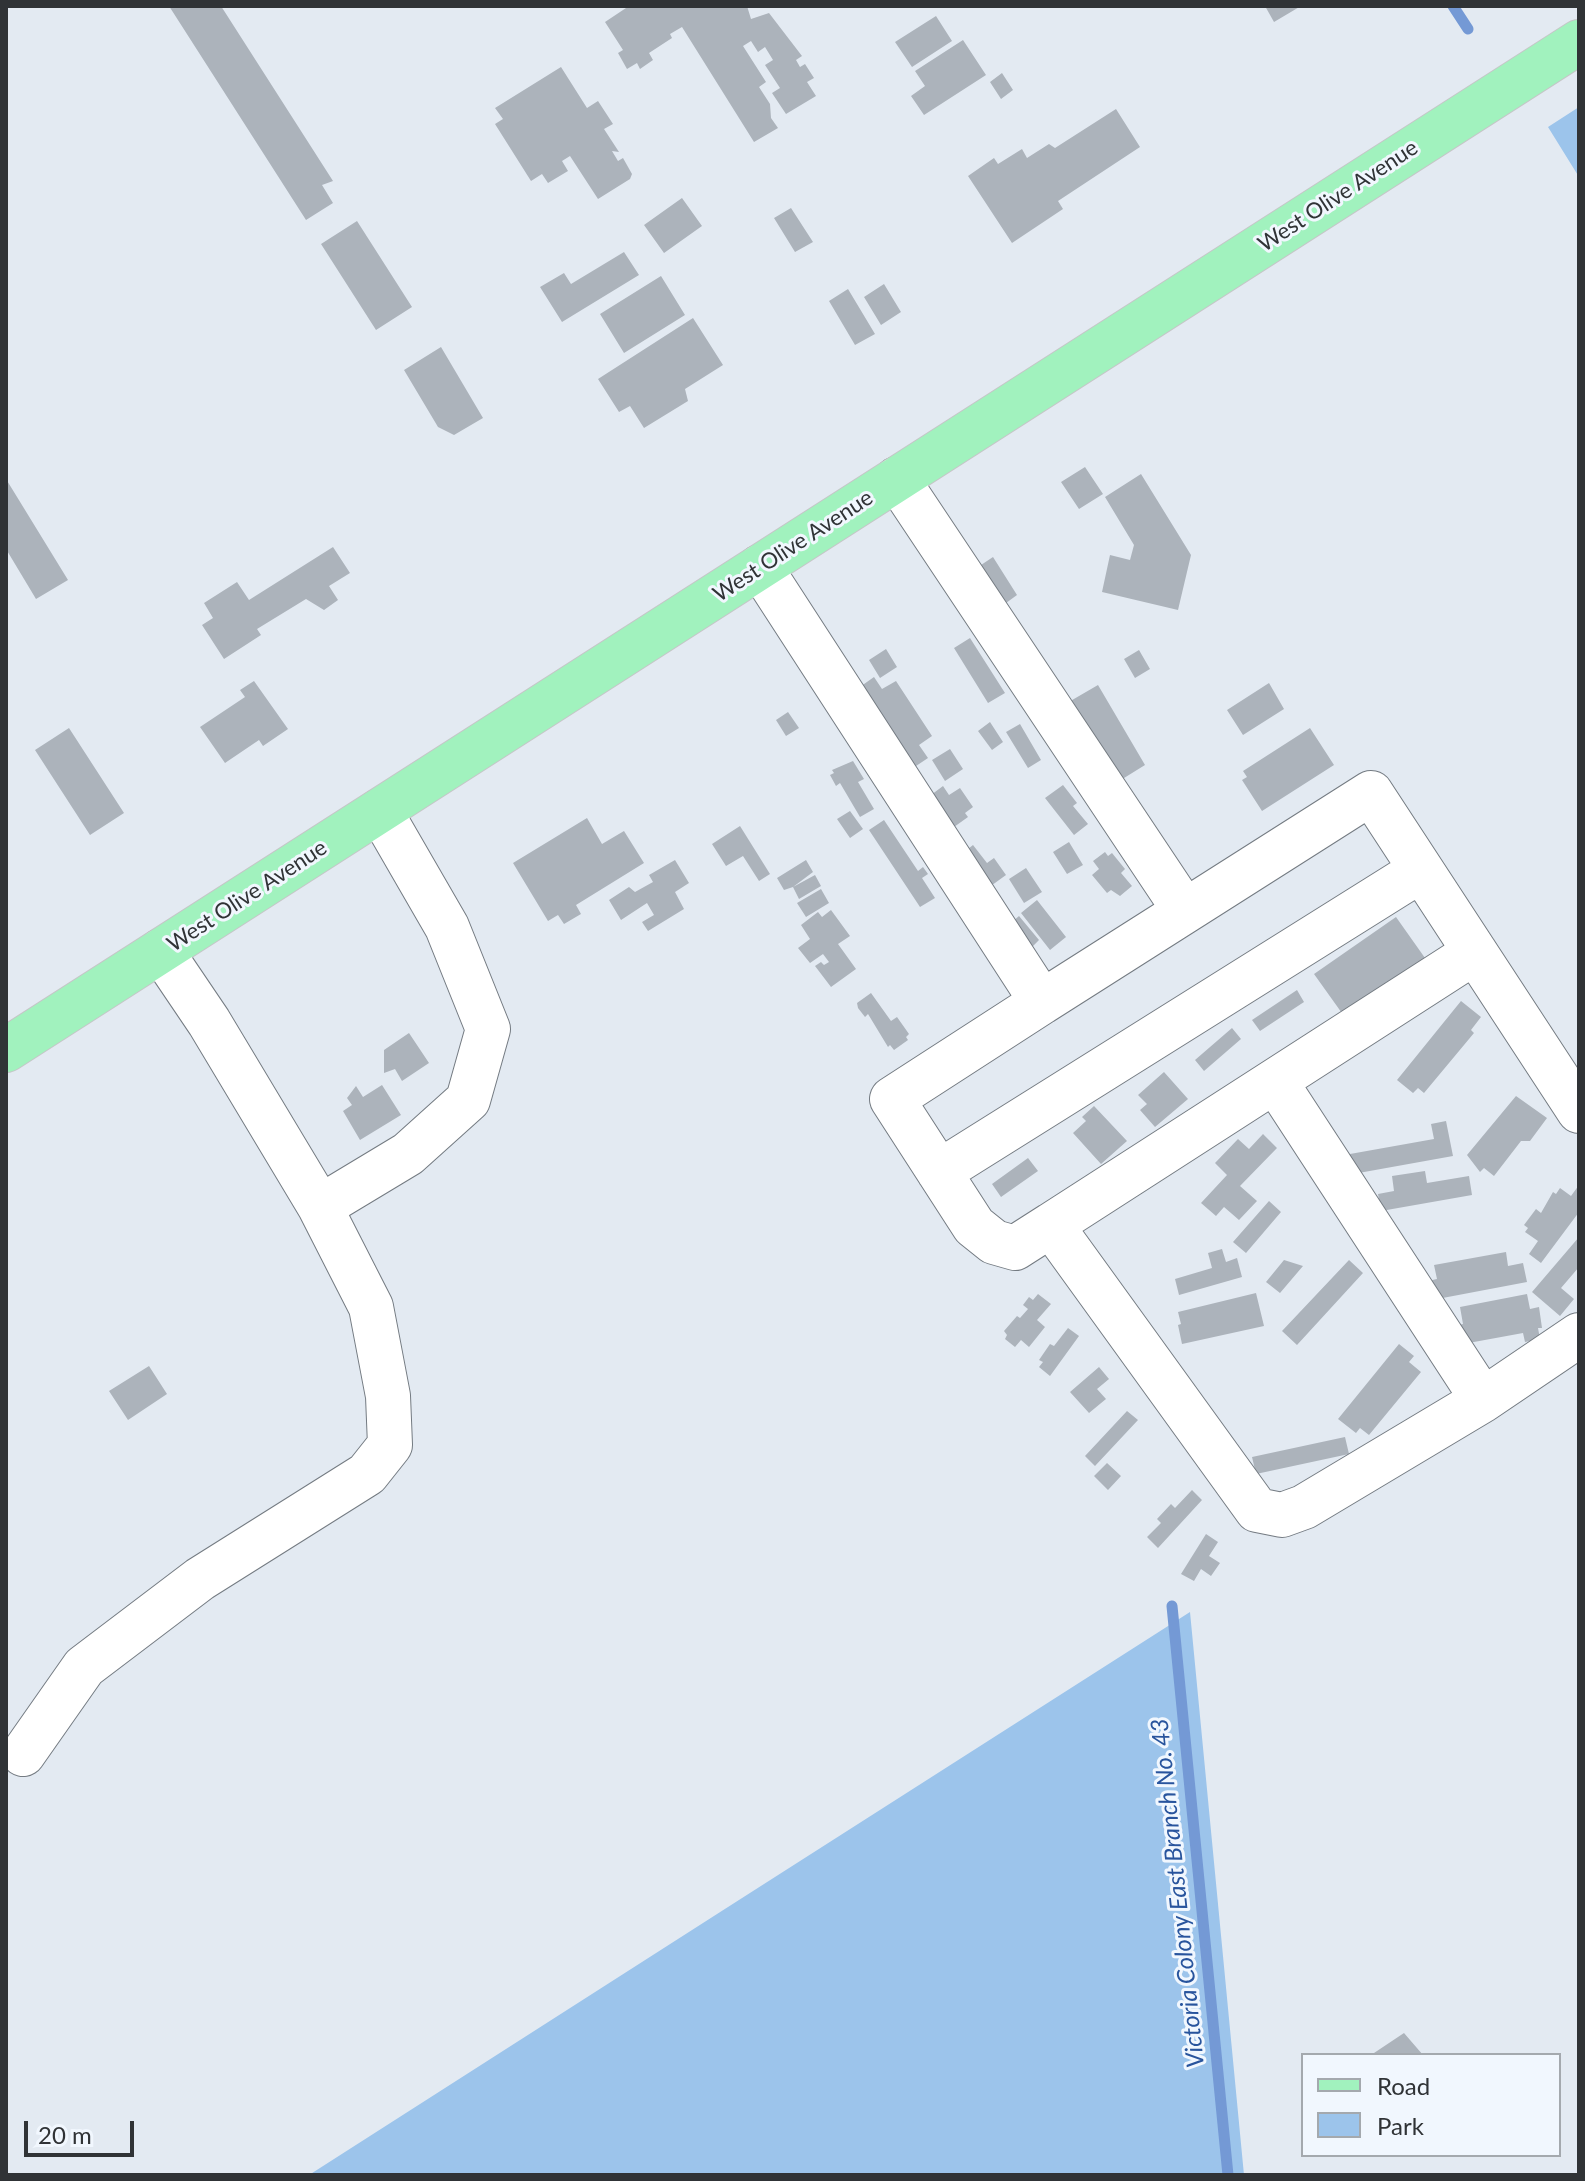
<!DOCTYPE html>
<style>
body{margin:0}
#map{position:relative;width:1585px;height:2181px;overflow:hidden;background:#e3eaf2;font-family:Lato,sans-serif}
canvas{display:block}
.frame{position:absolute;inset:0;border:8px solid #303336;pointer-events:none}
.legend{position:absolute;left:1301px;top:2053px;width:260px;height:104px;box-sizing:border-box;background:#f1f7fe;border:2px solid #a4a9ae;margin:0;padding:10px 14px;list-style:none;font-size:24px;color:#303336}
.legend li{display:flex;align-items:center;gap:16px;height:40px}
.legend b{width:40px;border:2px solid #a4a9ae}
.scale{position:absolute;left:24px;top:2121px;width:110px;height:36px;box-sizing:border-box;border:4px solid #303336;border-top:0;padding-left:10px;font-size:24px;line-height:28px;white-space:nowrap;color:#303336;-webkit-text-stroke:6px #f1f7fe;paint-order:stroke}
</style>
<div id="map">
<canvas width="1585" height="2181"></canvas>
<div class="frame"></div>
<ul class="legend">
<li><b style="height:10px;background:#a1f2be"></b>Road</li>
<li><b style="height:22px;background:#9cc4eb"></b>Park</li>
</ul>
<div class="scale">20 m</div>
</div>
<script>
const g = document.querySelector('canvas').getContext('2d');
g.lineJoin = 'round';
function fillPath(path, color) {
  g.fillStyle = color;
  g.fill(path, 'evenodd');
}
function toPath(rows) {
  const path = new Path2D();
  for (const r of rows) {
    path.moveTo(r[0], r[1]);
    for (let i = 2; i < r.length; i += 2) path.lineTo(r[i], r[i + 1]);
  }
  return path;
}
function stroke(path, color, width, dash) {
  g.strokeStyle = color;
  g.lineWidth = width;
  g.lineCap = dash ? 'butt' : 'round';
  g.setLineDash(dash || []);
  g.stroke(path);
}
function drawText(font, color, halo, rows, align = 'center') {
  g.font = font + ' Lato,sans-serif';
  g.lineWidth = 6;
  g.setLineDash([]);
  g.textBaseline = 'middle';
  g.strokeStyle = halo;
  g.fillStyle = color;
  for (const [text, x, y, turn = 0] of rows) {
    g.save();
    g.translate(x, y);
    g.rotate((+turn || 0) * Math.PI / 180);
    g.textAlign = isNaN(turn) ? turn : align;
    if (halo) g.strokeText(text, 0, 0);
    g.fillText(text, 0, 0);
    g.restore();
  }
}
fillPath(toPath([
 [1579,107,1579,177,1548,127],
 [1190,1612,1244,2175,309,2175,728,1907]
]), '#9cc4eb');
stroke(toPath([
 [1453,6,1468,29],
 [1172,1606,1228,2175]
]), '#7499d5', 11);
fillPath(toPath([
 [169,6,221,6,333,181,322,185,333,203,306,220],
 [629,6,747,6,751,19,769,13,802,56,796,60,800,67,805,64,814,78,807,82,816,96,786,114,772,93,780,88,765,65,773,60,765,47,758,52,751,41,743,46,766,82,759,87,770,104,771,118,778,128,754,142,682,27,670,34,672,38,649,53,653,60,640,69,637,63,627,69,618,53,623,50,605,22],
 [1265,6,1301,6,1274,22],
 [936,16,952,41,912,67,895,42],
 [963,40,986,75,924,115,911,96,925,86,915,71],
 [561,67,587,108,598,101,613,124,604,129,619,152,612,151,618,161,623,158,632,174,630,179,598,199,570,156,562,161,568,171,548,183,542,174,531,181,495,124,503,119,495,108],
 [1002,73,1013,90,1001,99,990,82],
 [1116,109,1140,147,1058,201,1063,209,1012,243,968,176,994,158,998,164,1022,149,1027,158,1049,144,1055,148],
 [682,198,702,226,664,253,644,225],
 [791,208,813,242,795,252,774,218],
 [357,221,412,307,376,330,321,244],
 [624,252,639,275,562,322,540,287,564,273,571,284],
 [661,276,685,315,624,353,600,314],
 [884,284,901,312,881,325,864,297],
 [848,289,875,334,855,345,829,301],
 [693,318,723,365,685,389,688,401,644,428,630,406,619,412,598,379],
 [441,347,483,418,454,435,438,427,404,370],
 [1085,467,1103,494,1079,509,1061,482],
 [1141,474,1191,555,1178,610,1102,592,1110,555,1130,560,1134,545,1105,497],
 [6,479,68,580,36,599,6,549],
 [333,547,350,573,329,586,338,600,324,610,306,599,257,629,261,635,224,659,202,625,213,618,204,603,237,582,249,600],
 [993,557,1017,595,1006,603,981,565],
 [970,638,1005,693,988,703,954,648],
 [886,649,897,667,880,678,869,660],
 [1139,650,1150,669,1135,678,1124,659],
 [874,677,882,689,896,681,932,736,919,745,928,758,910,770,857,689],
 [254,681,288,729,263,746,259,740,225,763,200,727,245,697,240,690],
 [1269,683,1284,709,1243,735,1227,710],
 [1098,685,1145,765,1116,783,1067,703],
 [788,712,799,728,786,736,776,720],
 [990,722,1003,742,992,750,978,731],
 [1020,724,1041,760,1028,768,1006,732],
 [69,728,124,813,90,835,35,750],
 [1310,728,1334,765,1262,811,1242,780,1247,777,1243,771],
 [950,749,963,769,945,781,932,760],
 [853,761,864,779,858,782,874,809,860,817,840,783,836,786,830,775,834,773,832,770],
 [1063,785,1077,803,1073,806,1088,824,1074,835,1045,798],
 [943,786,949,795,960,788,973,807,965,813,968,817,954,827,931,795],
 [850,811,863,829,850,838,837,819],
 [587,818,602,844,624,831,644,863,576,905,581,914,564,924,558,915,548,921,513,863],
 [884,820,918,871,923,867,928,874,922,878,935,898,920,907,869,830],
 [740,826,770,874,759,881,743,856,726,866,712,844],
 [1069,842,1083,865,1067,874,1053,852],
 [973,845,987,863,994,858,1006,875,988,888,963,853],
 [1105,852,1108,856,1112,853,1125,869,1121,873,1132,886,1120,896,1111,890,1107,893,1092,875,1099,869,1093,861],
 [675,860,689,883,675,892,684,909,648,931,642,922,654,915,647,903,621,920,609,900,629,887,635,892,653,882,649,875],
 [806,860,813,872,793,887,784,890,777,878],
 [1026,868,1042,892,1024,903,1009,879],
 [815,875,821,886,799,899,793,887],
 [821,889,829,903,806,917,797,903],
 [1037,900,1066,937,1050,950,1021,913],
 [831,910,850,936,838,944,856,969,831,987,815,966,821,962,824,965,829,962,823,954,810,963,798,948,810,939,801,925,818,912,822,917],
 [1019,916,1039,940,1032,947,1011,923],
 [1396,917,1425,958,1344,1016,1314,974],
 [1297,990,1304,1002,1260,1031,1252,1020],
 [871,993,891,1021,897,1017,909,1034,906,1037,908,1040,894,1050,890,1045,888,1047,868,1014,865,1017,858,1008,857,1003],
 [1461,1001,1481,1017,1471,1030,1474,1033,1424,1093,1418,1088,1413,1093,1397,1080],
 [1232,1028,1241,1039,1204,1071,1195,1060],
 [409,1033,429,1063,402,1081,395,1069,384,1073,384,1050],
 [1164,1072,1188,1099,1155,1127,1140,1110,1147,1104,1138,1095],
 [382,1085,401,1115,360,1140,343,1111,352,1105,347,1098,356,1086,363,1097],
 [1516,1096,1547,1118,1530,1141,1521,1141,1494,1176,1484,1168,1480,1172,1467,1155],
 [1094,1106,1127,1141,1101,1164,1073,1133,1086,1121,1082,1117],
 [1446,1121,1453,1156,1353,1174,1350,1154,1434,1139,1431,1124],
 [1263,1134,1277,1148,1240,1186,1257,1201,1239,1220,1224,1207,1216,1216,1201,1203,1227,1175,1215,1163,1238,1139,1249,1149],
 [1028,1158,1038,1171,1001,1197,992,1184],
 [1425,1171,1427,1183,1469,1176,1472,1195,1381,1211,1378,1194,1394,1191,1392,1176],
 [1579,1185,1579,1212,1541,1263,1529,1254,1538,1241,1525,1232,1528,1228,1524,1225,1536,1209,1541,1213,1553,1192,1556,1194,1560,1188,1571,1196],
 [1269,1201,1281,1212,1246,1253,1233,1242],
 [1579,1237,1579,1267,1561,1288,1574,1299,1560,1316,1532,1292],
 [1222,1249,1226,1262,1237,1258,1242,1277,1179,1295,1175,1279,1212,1268,1208,1253],
 [1506,1252,1508,1266,1523,1263,1527,1282,1432,1300,1428,1281,1437,1279,1434,1265],
 [1284,1260,1303,1266,1280,1293,1266,1282],
 [1349,1260,1363,1273,1297,1345,1282,1331],
 [1256,1293,1264,1326,1182,1344,1178,1325,1181,1324,1178,1312],
 [1038,1294,1051,1304,1037,1320,1045,1327,1029,1347,1021,1340,1015,1347,1005,1339,1007,1335,1004,1331,1017,1316,1020,1318,1028,1309,1023,1305,1029,1297,1033,1300],
 [1527,1294,1530,1309,1539,1307,1542,1328,1538,1328,1540,1339,1525,1342,1523,1333,1463,1344,1459,1325,1463,1324,1460,1307],
 [1068,1328,1079,1336,1050,1376,1039,1367,1043,1362,1039,1360,1050,1344,1054,1346],
 [1399,1344,1414,1356,1409,1362,1421,1372,1369,1435,1360,1428,1356,1433,1338,1419],
 [149,1366,167,1394,128,1420,109,1391],
 [1099,1367,1109,1379,1097,1389,1106,1399,1089,1413,1070,1392],
 [1127,1411,1138,1420,1095,1466,1085,1456],
 [1345,1437,1349,1454,1256,1474,1252,1457],
 [1107,1463,1121,1476,1108,1490,1094,1476],
 [1192,1490,1202,1500,1158,1548,1147,1537,1161,1523,1157,1519,1171,1504,1175,1508],
 [1206,1534,1218,1542,1209,1556,1220,1563,1211,1576,1201,1569,1194,1581,1181,1574],
 [1404,2033,1423,2055,1371,2055]
]), '#acb3bb');
const minor = toPath([
 [897,479,1185,911],
 [760,567,1042,1002,1371,793,1579,1111],
 [1475,952,1051,1225,1257,1510,1282,1515,1304,1507,1483,1400,1579,1335],
 [1042,1002,892,1099,974,1226,994,1242,1015,1248,1051,1225],
 [1275,1081,1483,1400],
 [939,1172,1421,870],
 [320,1207,408,1154,468,1100,488,1029,447,927,380,811],
 [23,1754,84,1667,200,1579,367,1474,390,1445,388,1396,371,1307,320,1207,209,1022,161,951]
]);
const major = toPath([
 [6,1050,1579,42]
]);
stroke(minor, '#747b82', 46);
stroke(major, '#c5c6c7', 46);
stroke(minor, '#fff', 44);
stroke(major, '#a1f2be', 44);
drawText('22px', '#303336', '#f1f7fe', [
 ["West Olive Avenue",1338,196,-33],
 ["West Olive Avenue",793,546,-33],
 ["West Olive Avenue",247,896,-33]
]);
drawText('italic 24px', '#28549d', '#f1f7fe', [
 ["Victoria Colony East Branch No. 43",1178,1893,-96]
]);
</script>
